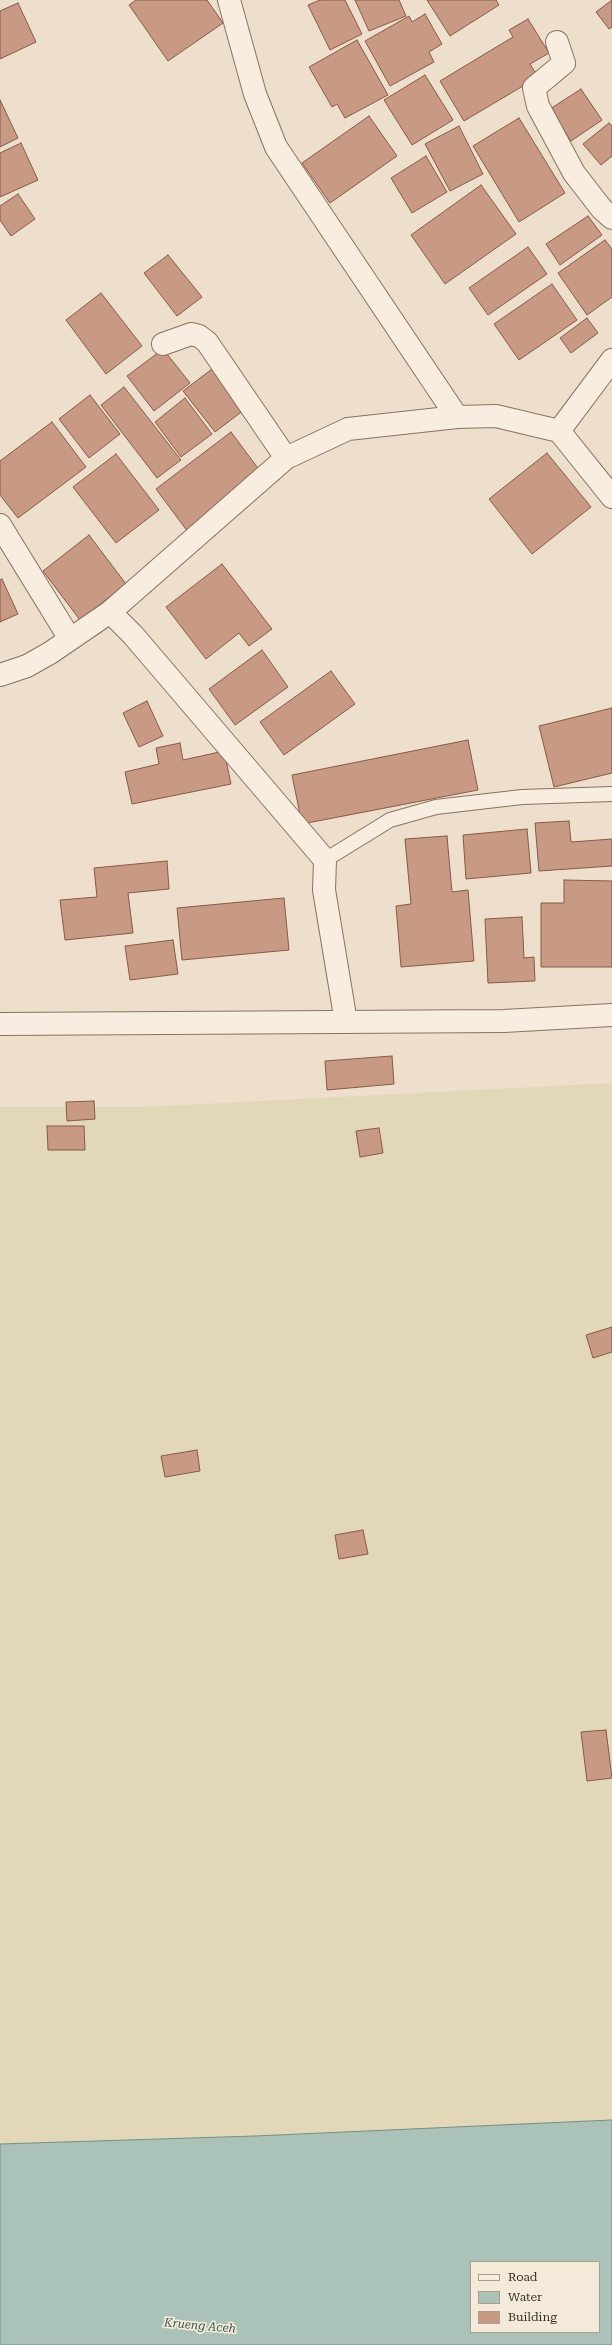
<!DOCTYPE html>
<style>
body{margin:0}
#map{position:relative;width:612px;height:2345px;overflow:hidden;background:#eddfcb;font-family:"Roboto Serif",serif}
canvas{display:block}
.legend{position:absolute;left:470px;top:2261px;width:130px;height:72px;box-sizing:border-box;background:#f4eada;border:1px solid #aa9e90;margin:0;padding:5px 7px;list-style:none;font-size:12px;color:#3a2c22}
.legend li{display:flex;align-items:center;gap:8px;height:20px}
.legend b{width:20px;border:1px solid #aa9e90}
</style>
<div id="map">
<canvas width="612" height="2345"></canvas>
<ul class="legend">
<li><b style="height:5px;background:#f8edde"></b>Road</li>
<li><b style="height:11px;background:#abc2b9"></b>Water</li>
<li><b style="height:11px;background:#c89984"></b>Building</li>
</ul>
</div>
<script>
const g = document.querySelector('canvas').getContext('2d');
g.lineJoin = 'round';
function fillPath(path, color) {
  g.fillStyle = color;
  g.fill(path, 'evenodd');
}
function toPath(rows) {
  const path = new Path2D();
  for (const r of rows) {
    path.moveTo(r[0], r[1]);
    for (let i = 2; i < r.length; i += 2) path.lineTo(r[i], r[i + 1]);
  }
  return path;
}
function stroke(path, color, width, dash) {
  g.strokeStyle = color;
  g.lineWidth = width;
  g.lineCap = dash ? 'butt' : 'round';
  g.setLineDash(dash || []);
  g.stroke(path);
}
function drawText(font, color, halo, rows, align = 'center') {
  g.font = font + ' "Roboto Serif",serif';
  g.lineWidth = 3.5;
  g.setLineDash([]);
  g.textBaseline = 'middle';
  g.strokeStyle = halo;
  g.fillStyle = color;
  for (const [text, x, y, turn = 0] of rows) {
    g.save();
    g.translate(x, y);
    g.rotate((+turn || 0) * Math.PI / 180);
    g.textAlign = isNaN(turn) ? turn : align;
    if (halo) g.strokeText(text, 0, 0);
    g.fillText(text, 0, 0);
    g.restore();
  }
}
fillPath(toPath([
 [612,1083,612,2345,0,2345,0,1107,144,1107],
 [471,2262,599,2262,599,2332,471,2332]
]), '#e2d7b9');
const water = toPath([
 [612,2120,612,2345,0,2345,0,2144,255,2136,612,2120],
 [471,2262,599,2262,599,2332,471,2332,471,2262]
]);
fillPath(water, '#abc2b9');
stroke(water, '#729085', 1);
const building = toPath([
 [136,0,207,0,223,23,168,61,129,5,136,0],
 [320,0,345,0,362,34,330,50,308,5,320,0],
 [355,0,399,0,406,16,369,31,355,0],
 [427,0,496,0,499,5,450,36,427,0],
 [612,0,612,27,609,29,596,12,612,0],
 [18,3,36,42,0,59,0,11,18,3],
 [425,14,442,44,429,52,434,62,390,86,365,41,409,16,412,22,425,14],
 [528,19,549,53,530,64,538,77,464,121,440,81,513,37,509,30,528,19],
 [357,40,388,95,345,118,337,104,332,107,309,67,357,40],
 [425,75,453,120,412,145,384,100,425,75],
 [581,89,602,120,571,141,550,109,581,89],
 [0,100,18,138,0,147,0,100],
 [369,116,397,156,330,203,302,163,369,116],
 [519,118,565,193,519,222,473,146,519,118],
 [609,123,612,126,612,156,601,165,583,144,609,123],
 [459,126,483,174,450,191,425,144,459,126],
 [21,143,38,180,0,197,0,153,21,143],
 [426,156,447,192,412,213,391,178,426,156],
 [481,185,516,234,445,284,411,235,481,185],
 [18,194,35,219,11,236,0,220,0,206,18,194],
 [588,216,602,235,560,265,546,244,588,216],
 [605,240,612,249,612,297,587,315,558,273,605,240],
 [528,247,547,274,488,315,469,288,528,247],
 [168,255,202,297,177,316,144,273,168,255],
 [552,284,577,320,519,360,494,324,552,284],
 [101,293,142,346,106,374,66,320,101,293],
 [587,318,598,333,571,353,560,338,587,318],
 [163,349,190,383,154,411,127,376,163,349],
 [216,366,248,407,215,432,183,391,216,366],
 [124,387,181,460,157,478,101,405,124,387],
 [90,395,120,434,89,458,59,419,90,395],
 [185,398,212,434,181,457,155,422,185,398],
 [52,422,86,467,18,518,0,495,0,461,52,422],
 [231,432,263,475,188,532,156,489,231,432],
 [547,453,591,507,532,554,489,499,547,453],
 [116,454,159,510,116,543,73,487,116,454],
 [89,535,126,584,80,620,43,571,89,535],
 [222,564,272,629,249,646,239,633,206,659,166,607,222,564],
 [2,579,18,614,0,622,0,580,2,579],
 [262,650,288,687,235,725,209,689,262,650],
 [331,671,355,704,284,755,260,722,331,671],
 [147,701,163,736,139,747,123,713,147,701],
 [612,708,612,773,554,787,539,726,612,708],
 [468,740,478,790,302,824,292,775,468,740],
 [180,743,183,760,224,751,231,784,132,804,125,772,159,764,156,748,180,743],
 [569,821,571,842,612,839,612,866,539,871,535,823,569,821],
 [527,829,531,873,466,879,463,835,527,829],
 [447,836,452,892,468,890,474,961,401,967,396,906,411,904,405,839,447,836],
 [167,861,169,889,128,893,133,933,65,940,60,900,97,897,94,868,167,861],
 [564,880,612,881,612,967,541,967,541,903,564,903,564,880],
 [284,898,289,950,182,960,177,908,284,898],
 [522,917,524,958,534,957,535,981,488,983,485,919,522,917],
 [173,940,178,974,130,980,125,946,173,940],
 [392,1056,394,1084,327,1090,325,1061,392,1056],
 [94,1101,95,1119,67,1121,66,1102,94,1101],
 [47,1126,84,1126,85,1150,48,1150,47,1126],
 [379,1128,383,1153,360,1157,356,1131,379,1128],
 [612,1327,612,1352,593,1358,586,1335,612,1327],
 [197,1450,200,1471,165,1477,161,1456,197,1450],
 [363,1530,368,1554,339,1559,335,1535,363,1530],
 [606,1730,612,1778,587,1781,581,1732,606,1730]
]);
fillPath(building, '#c89984');
stroke(building, '#875a47', 1);
const service = toPath([
 [325,860,390,820,436,807,522,797,612,794]
]);
const minor = toPath([
 [229,0,255,94,276,147,457,417],
 [557,42,564,63,534,88,538,106,574,173,601,208,612,218],
 [163,344,191,334,199,336,207,342,286,458],
 [559,431,612,497],
 [0,525,70,639],
 [110,612,133,635,325,860,324,890,346,1022],
 [0,675,27,666,50,653,110,612,286,458,348,429,457,417,496,416,559,431,612,360]
]);
const tertiary = toPath([
 [0,1024,504,1021,612,1015]
]);
stroke(service, '#897260', 16);
stroke(minor, '#897260', 24);
stroke(tertiary, '#897260', 24);
stroke(service, '#f8edde', 14);
stroke(minor, '#f8edde', 22);
stroke(tertiary, '#f8edde', 22);
drawText('italic 12px', '#335953', '#f4eada', [
 ["Krueng Aceh",200,2326,5]
]);
</script>
